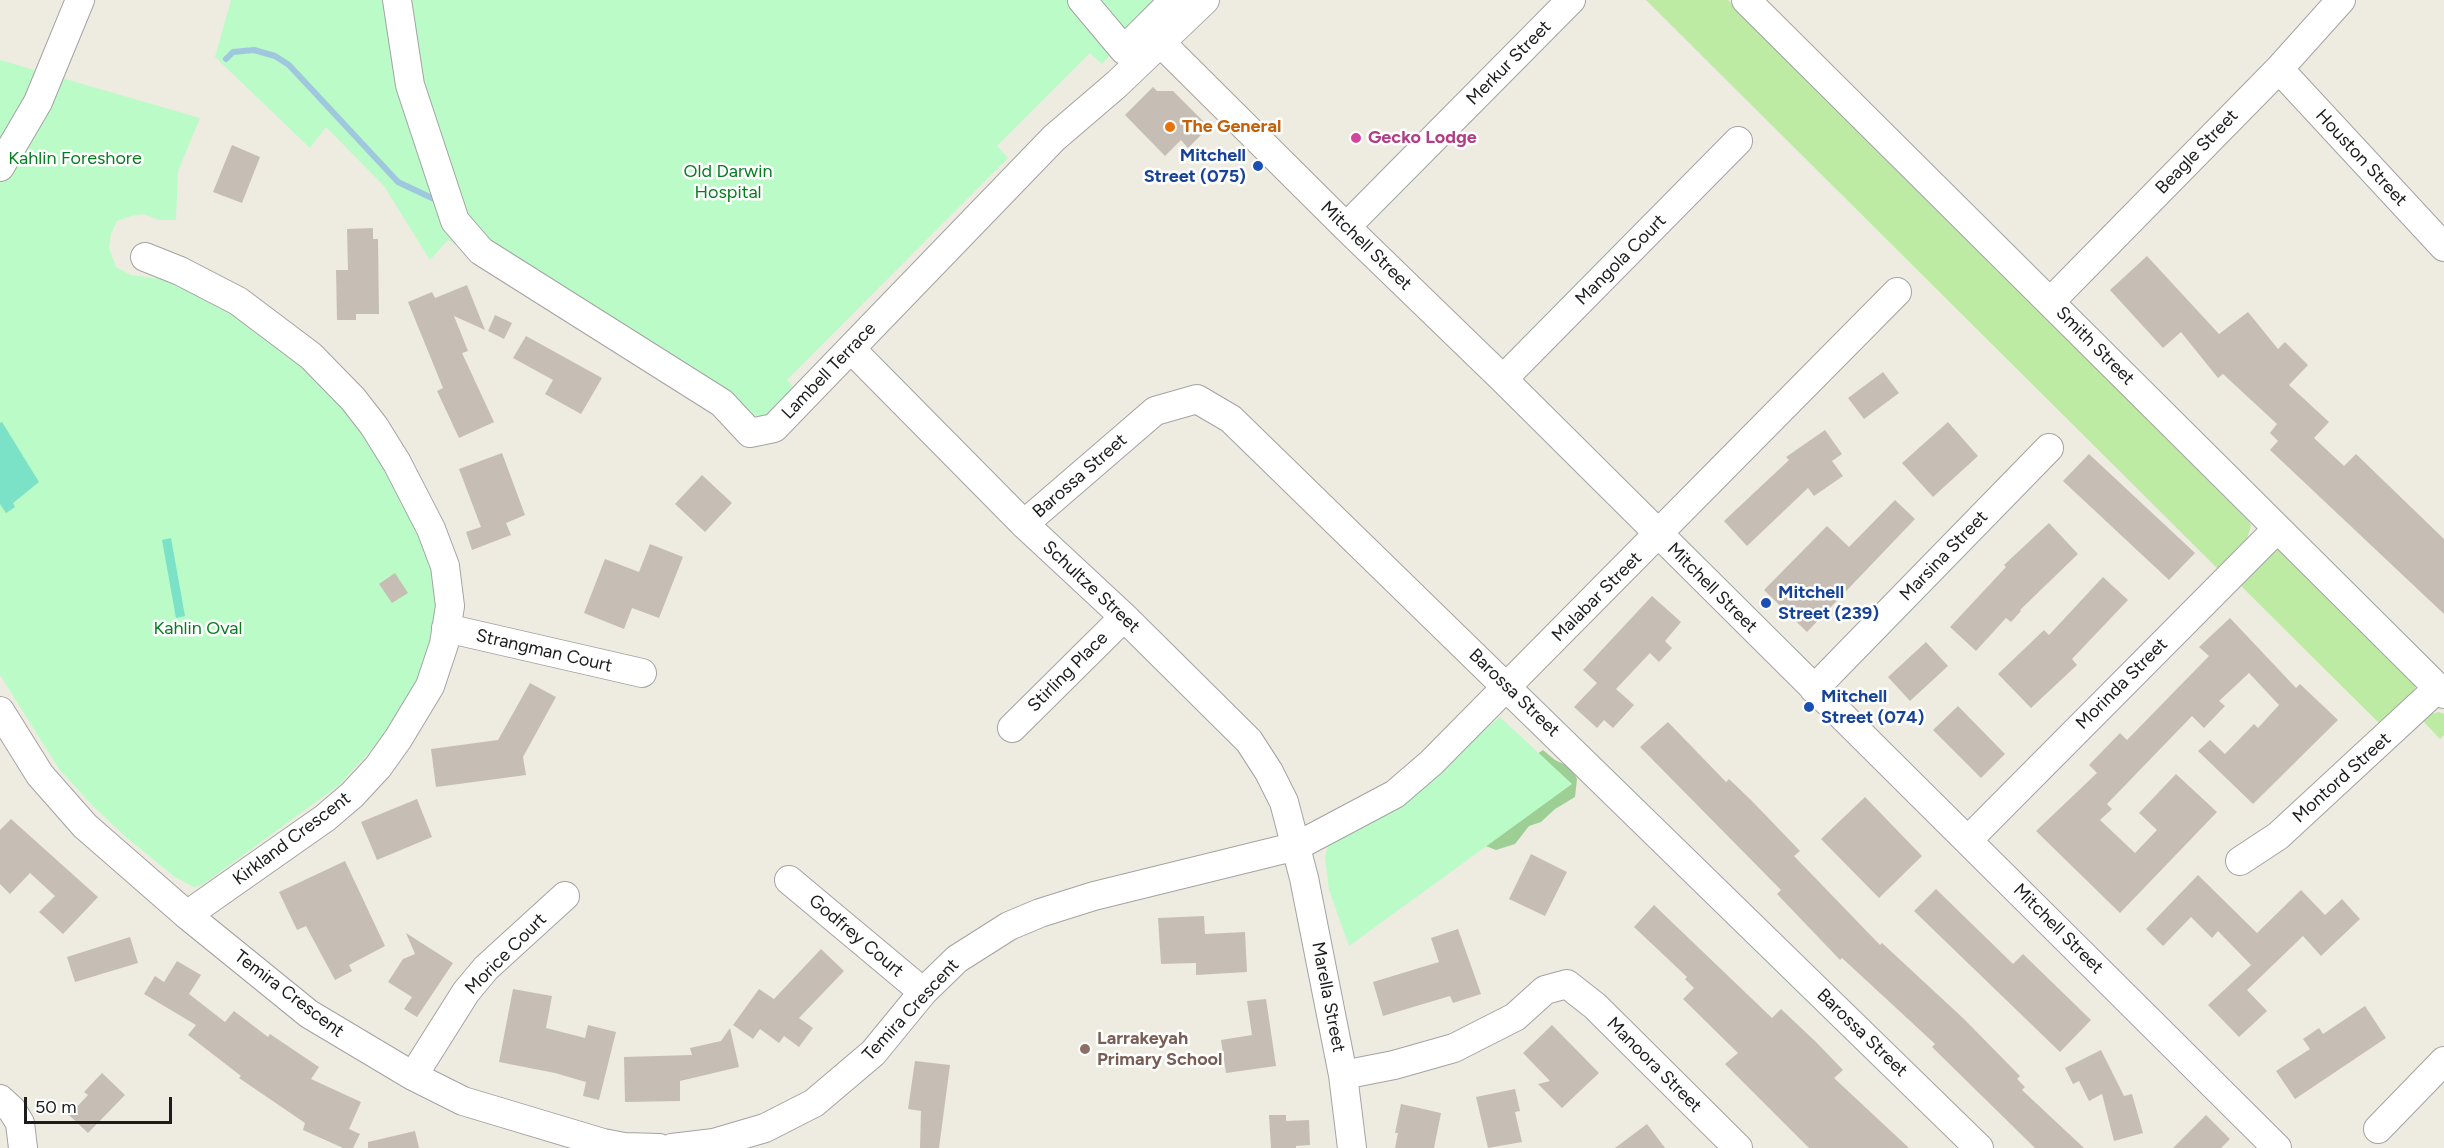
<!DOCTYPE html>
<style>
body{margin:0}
#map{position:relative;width:2444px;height:1148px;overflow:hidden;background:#eeebe1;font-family:Figtree,sans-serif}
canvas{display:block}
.scale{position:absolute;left:24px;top:1097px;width:148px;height:27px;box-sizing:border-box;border:3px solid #1c1c1c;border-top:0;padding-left:8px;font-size:18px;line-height:21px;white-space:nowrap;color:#1c1c1c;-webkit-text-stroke:4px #fff;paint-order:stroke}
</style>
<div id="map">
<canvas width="2444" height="1148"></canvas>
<div class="scale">50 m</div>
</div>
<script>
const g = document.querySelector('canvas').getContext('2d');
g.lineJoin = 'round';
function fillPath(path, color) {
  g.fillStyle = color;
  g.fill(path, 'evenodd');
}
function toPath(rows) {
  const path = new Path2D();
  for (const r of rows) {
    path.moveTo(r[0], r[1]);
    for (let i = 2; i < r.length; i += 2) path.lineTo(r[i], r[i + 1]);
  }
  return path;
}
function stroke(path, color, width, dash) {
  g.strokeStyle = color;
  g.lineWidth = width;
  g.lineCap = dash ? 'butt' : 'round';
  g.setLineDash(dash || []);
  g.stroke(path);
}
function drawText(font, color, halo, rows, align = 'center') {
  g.font = font + ' Figtree,sans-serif';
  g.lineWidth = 5;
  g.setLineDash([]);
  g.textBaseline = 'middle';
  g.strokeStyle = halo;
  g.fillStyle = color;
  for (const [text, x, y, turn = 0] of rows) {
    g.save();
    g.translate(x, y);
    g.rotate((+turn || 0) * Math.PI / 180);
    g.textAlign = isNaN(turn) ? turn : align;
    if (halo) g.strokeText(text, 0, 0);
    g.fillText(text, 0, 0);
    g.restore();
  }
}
fillPath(toPath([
 [1646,0,1728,0,2244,509,2251,526,2246,542,2218,569],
 [2280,546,2416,681,2414,693,2379,723,2238,583],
 [2439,712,2444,714,2444,735,2440,739,2424,722,2424,716]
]), '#bdeba4');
fillPath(toPath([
 [1543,750,1555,760,1572,768,1577,779,1575,797,1555,809,1541,822,1529,826,1515,844,1496,850,1483,845,1524,763]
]), '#9dcf94');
fillPath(toPath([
 [231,0,1162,0,1102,64,1090,53,997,146,1008,158,787,380,797,392,765,418,751,414,514,283,448,240,430,260,384,186,326,127,310,148,215,57],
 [0,60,200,118,178,171,176,220,160,220,143,214,131,216,117,221,111,234,109,248,116,267,131,275,190,283,231,305,364,421,427,545,440,617,429,661,394,725,339,785,202,885,194,887,175,877,126,837,93,806,59,769,0,675],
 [1500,717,1572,784,1349,946,1329,890,1325,857,1329,840,1399,803]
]), '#bbfbc8');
fillPath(toPath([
 [2,422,39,482,13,503,15,507,6,513,0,504,0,423],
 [171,538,185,616,176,618,162,540]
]), '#7be1c7');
stroke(toPath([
 [226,59,233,52,254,50,275,56,289,65,398,182,434,199]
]), '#9fc7de', 6);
fillPath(toPath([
 [1153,87,1157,91,1173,91,1209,127,1188,148,1181,140,1165,156,1125,115],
 [232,145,260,157,242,203,213,192],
 [373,228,373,239,378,239,379,314,356,314,356,320,337,320,336,270,348,270,347,229],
 [2147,256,2219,334,2248,312,2278,349,2285,342,2308,365,2289,385,2329,422,2314,438,2344,466,2356,454,2444,539,2444,614,2270,450,2278,441,2270,433,2277,424,2223,374,2218,378,2181,332,2163,348,2110,290],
 [467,285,485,330,454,316,468,351,462,353,494,422,459,438,437,391,443,388,408,302,432,292,435,298],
 [495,315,512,323,504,339,488,331],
 [526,336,602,378,581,414,545,394,553,380,513,358],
 [1883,372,1899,393,1864,419,1848,398],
 [1948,422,1978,456,1933,497,1902,463],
 [1825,430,1842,454,1832,461,1843,476,1814,496,1808,488,1747,546,1724,521,1789,460,1786,457],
 [502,453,525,515,506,523,511,535,472,550,466,532,481,527,459,469],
 [2089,454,2195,553,2169,580,2063,481],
 [702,475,732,503,705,532,675,504],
 [1895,500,1915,519,1807,632,1764,590,1827,526,1849,547],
 [2049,523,2078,554,2020,610,2021,611,2011,622,2006,618,1976,651,1950,627,2006,567,2004,565],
 [650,544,683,557,659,618,632,608,624,629,584,613,605,559,639,572],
 [395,573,408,593,392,603,379,584],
 [2103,577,2128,600,2072,659,2077,665,2031,708,1998,674,2044,630,2049,635],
 [1652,596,1681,622,1665,641,1672,648,1659,662,1650,653,1616,689,1634,705,1613,728,1604,720,1597,728,1574,707,1597,683,1583,670],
 [2230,618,2296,688,2300,684,2338,720,2253,804,2198,751,2210,740,2225,754,2254,724,2258,728,2279,705,2249,673,2219,701,2225,706,2204,728,2192,716,2107,804,2112,809,2100,820,2135,853,2157,830,2139,813,2176,774,2217,812,2120,913,2036,831,2097,773,2089,765,2120,733,2127,740,2209,656,2199,647],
 [1926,642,1948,666,1910,701,1888,677],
 [530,683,556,697,523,757,526,775,436,787,431,749,498,740],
 [1958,706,2005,754,1981,778,1933,730],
 [1668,722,1726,782,1729,779,1751,800,1800,851,1794,856,1880,945,1882,943,1964,1019,2020,1076,2017,1079,2025,1087,2022,1090,2084,1148,2035,1148,1932,1047,1935,1044,1842,958,1840,960,1777,894,1781,890,1640,747],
 [1865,797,1922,856,1879,898,1821,839],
 [417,799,432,837,377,860,361,822],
 [11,819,98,897,63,934,39,912,55,896,30,873,10,894,0,884,0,830],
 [1531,854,1567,872,1545,916,1509,899],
 [345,861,385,946,349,965,352,971,335,980,306,926,297,930,279,892],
 [2198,875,2257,933,2301,890,2325,915,2342,899,2360,919,2321,956,2303,936,2247,990,2267,1011,2239,1037,2208,1005,2251,965,2218,931,2212,938,2191,917,2163,946,2146,929],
 [1936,889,2013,964,2023,954,2091,1020,2060,1052,1914,911],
 [1654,905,1772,1018,1781,1009,1817,1043,1843,1070,1834,1078,1909,1148,1809,1148,1725,1064,1738,1053,1683,999,1694,988,1685,979,1687,977,1634,927],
 [1204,916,1205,934,1245,932,1247,972,1196,975,1196,963,1161,964,1158,918],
 [1458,929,1481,994,1453,1003,1450,996,1383,1016,1373,982,1439,962,1431,938],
 [406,933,453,963,417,1017,404,1009,412,997,388,982,403,959,415,954],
 [130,937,138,963,75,982,67,957],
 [821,949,844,971,799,1018,813,1028,799,1047,784,1036,779,1043,760,1029,753,1039,733,1025,759,989,774,999],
 [177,961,201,975,189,994,225,1022,234,1011,268,1037,270,1034,319,1067,311,1079,361,1102,349,1129,360,1134,353,1148,343,1148,303,1130,305,1123,239,1078,241,1076,188,1035,196,1025,144,994,155,976,164,982],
 [513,989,552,996,546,1028,585,1038,588,1025,616,1032,599,1100,583,1096,586,1082,555,1073,499,1062],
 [1266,999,1276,1066,1226,1073,1221,1040,1252,1035,1247,1001],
 [2365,1006,2386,1038,2295,1099,2276,1071,2310,1049,2303,1039,2319,1028,2323,1034],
 [1552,1025,1599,1073,1562,1108,1538,1084,1550,1081,1523,1053],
 [730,1028,739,1067,680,1081,680,1101,625,1102,624,1057,692,1055,690,1048,721,1041],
 [2101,1050,2124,1096,2132,1094,2143,1133,2114,1141,2102,1094,2089,1101,2079,1081,2073,1084,2065,1068],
 [915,1061,950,1065,939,1148,920,1148,921,1111,908,1109],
 [102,1073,125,1095,88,1133,69,1115,88,1095,84,1092],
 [1515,1089,1520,1111,1515,1112,1522,1142,1488,1148,1476,1097],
 [1401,1104,1441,1113,1434,1148,1395,1148,1398,1133,1395,1133],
 [1269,1115,1286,1115,1286,1121,1309,1120,1310,1145,1296,1146,1296,1148,1271,1148],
 [2206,1115,2230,1139,2221,1148,2173,1148],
 [1647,1124,1665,1148,1615,1148],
 [415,1131,419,1148,368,1148,368,1142]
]), '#c6beb4');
const minor = toPath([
 [397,0,410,85,455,221,481,251,722,403,750,433,774,428,1054,138,1117,84,1205,0],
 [1082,0,1124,50],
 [1746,0,2444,694],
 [1146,28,1346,227,1503,379,2277,1148],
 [1133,41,1174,0],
 [2279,69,2444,247],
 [0,167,38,102,80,0],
 [1346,227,1571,0],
 [145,257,180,271,238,301,311,356,353,399,374,426,397,463,431,529,445,566,450,606,444,644,430,686,398,739,378,767,352,795,325,818,187,915],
 [2051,301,2279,69,2341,0],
 [851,349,1024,524,1124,617,1249,741,1269,772,1284,802,1304,878,1343,1075,1352,1148],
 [1503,379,1738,141],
 [1024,524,1155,411,1197,399,1231,419,1979,1148],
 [446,628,642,673],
 [1814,689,2049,448],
 [0,711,40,775,85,826,187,915,309,1014,413,1076,463,1101,603,1143,624,1147,659,1148],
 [1012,728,1124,617],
 [1968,840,2277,529],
 [2240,861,2278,836,2438,688],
 [789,880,923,992],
 [1343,1075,1394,1065,1454,1048,1515,1017,1545,990,1567,984,1595,1006,1738,1148],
 [413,1076,466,992,486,968,565,896],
 [0,1099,12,1110,20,1123,23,1148],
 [2378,1129,2444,1061],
 [672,1148,714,1143,765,1128,814,1103,873,1053,923,992,957,959,1009,926,1040,913,1094,896,1297,846,1395,794,1431,763,1897,292]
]);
stroke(minor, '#a3a3a3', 30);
stroke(minor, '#fff', 28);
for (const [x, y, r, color] of [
 [1170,127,6,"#e8710a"],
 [1356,138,6,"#d1479c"],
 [1258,166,6,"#1a4fb4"],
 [1766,603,6,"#1a4fb4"],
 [1809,707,6,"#1a4fb4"],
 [1085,1049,6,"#8d6e63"]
]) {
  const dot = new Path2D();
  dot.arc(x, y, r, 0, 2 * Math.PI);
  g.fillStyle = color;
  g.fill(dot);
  stroke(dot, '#fff', 2);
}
drawText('18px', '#1c1c1c', '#fff', [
 ["Merkur Street",1509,63,-45],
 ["Beagle Street",2197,152,-46],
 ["Houston Street",2361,158,47],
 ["Mitchell Street",1366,246,44],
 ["Mangola Court",1621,260,-45],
 ["Smith Street",2095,346,45],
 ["Lambell Terrace",829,371,-46],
 ["Barossa Street",1080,476,-41],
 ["Marsina Street",1944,556,-46],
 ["Schultze Street",1091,587,43],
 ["Mitchell Street",1712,588,45],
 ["Malabar Street",1597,597,-45],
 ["Strangman Court",544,651,13],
 ["Stirling Place",1068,672,-45],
 ["Morinda Street",2122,684,-45],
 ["Barossa Street",1514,693,44],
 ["Montord Street",2342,778,-42],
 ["Kirkland Crescent",292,839,-37],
 ["Mitchell Street",2058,929,45],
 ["Godfrey Court",856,936,40],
 ["Morice Court",506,954,-45],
 ["Temira Crescent",289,994,37],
 ["Marella Street",1328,997,79],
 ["Temira Crescent",911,1010,-47],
 ["Barossa Street",1862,1033,44],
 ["Manoora Street",1654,1065,45]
]);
drawText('bold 18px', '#c56008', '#fff', [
 ["The General",1182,127]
], 'left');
drawText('bold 18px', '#b23c85', '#fff', [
 ["Gecko Lodge",1368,138]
], 'left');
drawText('bold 18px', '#164399', '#fff', [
 ["Mitchell",1246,156,"right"],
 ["Street (075)",1246,177,"right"],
 ["Mitchell",1778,593],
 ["Street (239)",1778,614],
 ["Mitchell",1821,697],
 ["Street (074)",1821,718]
], 'left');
drawText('18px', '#077d21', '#fff', [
 ["Kahlin Foreshore",75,159],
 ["Old Darwin",728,172],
 ["Hospital",728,193],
 ["Kahlin Oval",198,629]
]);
drawText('bold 18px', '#785e54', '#fff', [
 ["Larrakeyah",1097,1039],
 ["Primary School",1097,1060]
], 'left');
</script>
